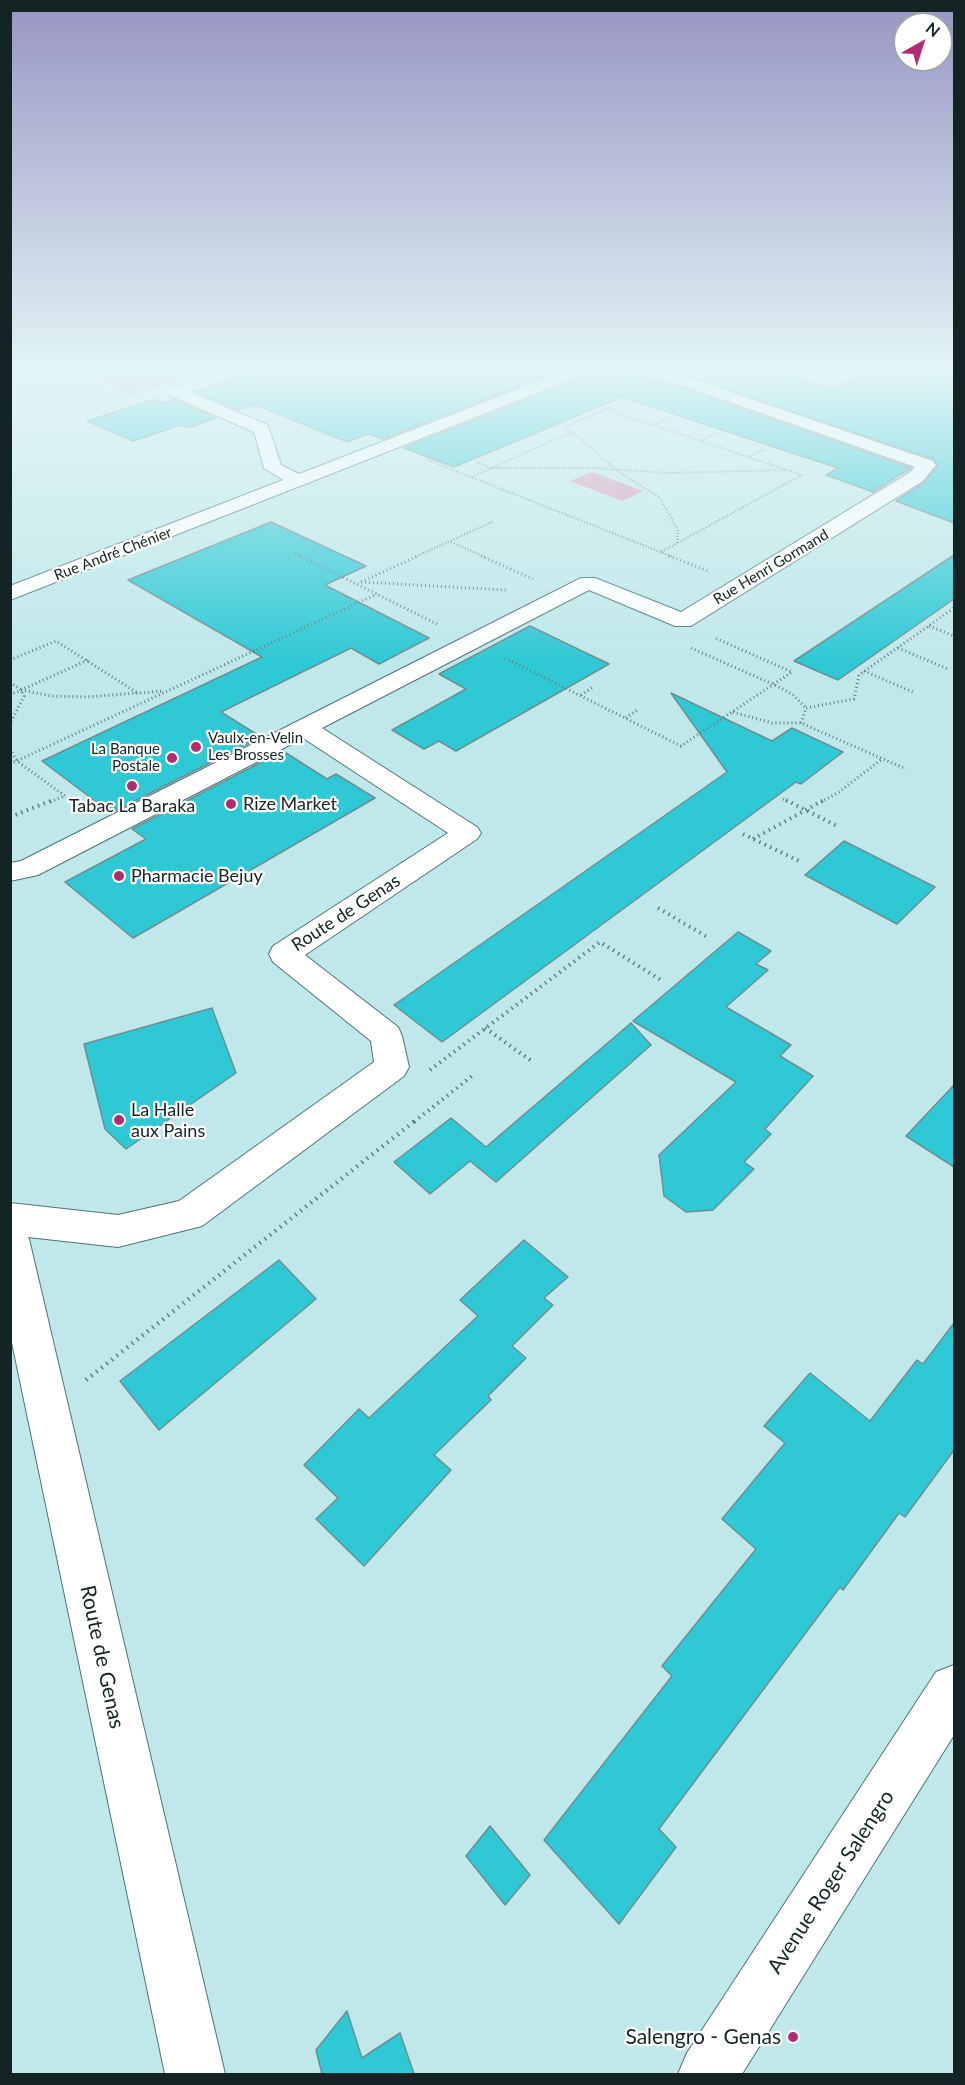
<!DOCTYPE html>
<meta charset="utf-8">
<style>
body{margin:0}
#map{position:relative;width:965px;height:2085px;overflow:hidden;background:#c0e8eb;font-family:Lato,sans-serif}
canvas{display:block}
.frame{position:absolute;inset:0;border:12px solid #142324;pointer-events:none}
.north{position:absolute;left:893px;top:12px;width:60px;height:60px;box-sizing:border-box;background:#fff;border:2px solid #a1a7a7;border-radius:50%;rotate:39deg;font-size:16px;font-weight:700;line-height:24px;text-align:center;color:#142324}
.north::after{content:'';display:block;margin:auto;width:21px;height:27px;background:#b22b70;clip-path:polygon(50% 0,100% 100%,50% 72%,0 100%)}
</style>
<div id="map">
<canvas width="965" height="2085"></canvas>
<div class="frame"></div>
<div class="north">N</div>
</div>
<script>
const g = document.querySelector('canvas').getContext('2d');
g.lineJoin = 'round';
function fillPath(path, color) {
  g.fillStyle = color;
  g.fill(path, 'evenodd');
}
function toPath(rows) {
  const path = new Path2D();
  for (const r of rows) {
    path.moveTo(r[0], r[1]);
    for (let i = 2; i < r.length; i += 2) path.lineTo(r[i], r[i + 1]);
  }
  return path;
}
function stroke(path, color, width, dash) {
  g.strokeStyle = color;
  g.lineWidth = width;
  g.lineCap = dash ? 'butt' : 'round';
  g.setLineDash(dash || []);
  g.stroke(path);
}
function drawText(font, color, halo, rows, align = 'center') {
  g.font = font + ' Lato,sans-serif';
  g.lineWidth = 4.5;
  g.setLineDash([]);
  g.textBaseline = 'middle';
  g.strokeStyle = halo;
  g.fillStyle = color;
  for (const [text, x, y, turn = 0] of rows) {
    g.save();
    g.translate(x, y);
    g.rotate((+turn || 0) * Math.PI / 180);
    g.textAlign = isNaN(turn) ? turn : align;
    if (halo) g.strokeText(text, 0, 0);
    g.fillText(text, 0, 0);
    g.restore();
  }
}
fillPath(toPath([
 [75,369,213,369,128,396],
 [592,472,643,491,622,501,570,481]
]), '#d899b1');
const building = toPath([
 [264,369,564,369,383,439,368,434,347,442,256,405,239,410,196,392,264,369],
 [594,369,626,369,629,374,683,388,911,468,873,492,826,475,838,468,622,397,454,467,404,448,591,374,594,369],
 [664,369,767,369,834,388,878,369,893,373,905,369,932,377,954,369,954,523,896,501,925,482,938,466,934,459,664,369],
 [154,399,162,403,173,399,216,418,188,428,181,425,133,441,87,421,154,399],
 [271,522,366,566,325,585,429,638,379,664,351,648,221,712,261,737,111,813,42,761,262,657,128,580,271,522],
 [954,555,954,599,838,680,794,661,954,555],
 [530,626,609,664,456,751,439,741,424,749,392,730,466,689,439,674,530,626],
 [671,693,772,741,792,728,843,752,801,784,796,782,442,1042,394,1005,727,772,671,693],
 [283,751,327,779,336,774,375,798,133,938,65,882,146,839,132,829,283,751],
 [844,841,935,887,897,924,805,875,844,841],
 [738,932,771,951,756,964,768,970,726,1007,791,1045,780,1056,813,1076,765,1129,771,1134,744,1162,754,1169,713,1210,686,1212,664,1196,659,1155,736,1082,633,1021,738,932],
 [212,1008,236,1073,126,1149,105,1129,84,1044,212,1008],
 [631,1023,651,1045,496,1182,470,1161,430,1194,394,1162,451,1118,486,1147,631,1023],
 [954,1085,954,1167,906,1136,954,1085],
 [524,1240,568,1277,544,1298,553,1305,512,1346,526,1358,488,1396,491,1400,434,1455,451,1470,364,1566,316,1519,338,1498,304,1465,359,1409,369,1418,478,1316,460,1300,524,1240],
 [279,1260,316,1299,159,1430,120,1381,279,1260],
 [954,1323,954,1450,905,1517,899,1513,843,1590,840,1587,659,1829,676,1847,619,1924,544,1840,672,1676,662,1666,756,1549,722,1519,785,1443,764,1426,810,1373,870,1421,917,1360,923,1364,954,1323],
 [490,1826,530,1875,505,1905,466,1856,490,1826],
 [347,2011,362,2058,400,2033,414,2074,322,2074,316,2050,347,2011]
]);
fillPath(building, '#2fc9d5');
stroke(building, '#6a8f92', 1.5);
const minor = toPath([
 [230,369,254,369,252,372,190,392,268,425,281,465,299,474,570,369,592,369,590,372,10,600,10,586,283,480,264,468,254,432,169,395,167,392,169,389,230,369],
 [628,369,655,369,696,380,933,461,936,465,923,481,691,626,675,626,589,590,322,728,477,827,481,833,477,839,305,955,398,1027,402,1036,409,1067,404,1076,202,1226,118,1247,10,1235,10,1203,118,1215,179,1201,374,1062,371,1041,273,962,269,954,273,946,448,833,303,738,38,875,10,881,10,863,21,861,581,578,595,578,681,612,909,473,915,467,684,386,630,372,628,369],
 [954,1665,954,1735,742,2074,678,2074,687,2053,936,1672,954,1665]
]);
const major = toPath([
 [10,1223,23,1227,29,1239,225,2074,165,2074,10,1333,10,1223]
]);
stroke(minor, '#4e7275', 2);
stroke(major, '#4e7275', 2);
stroke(toPath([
 [606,409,802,475,661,552],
 [654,425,669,418],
 [572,432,616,470,660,498,678,530,677,543],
 [702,440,717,433],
 [750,456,765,449],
 [428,460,673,557],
 [476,462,492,468,592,468,668,473,786,470],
 [472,477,572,432,565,427,625,401],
 [451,542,485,557],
 [295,553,303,557],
 [415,557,494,521]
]), '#647f81', 2, [1, 2]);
stroke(toPath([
 [300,556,439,625],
 [481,556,533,579],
 [669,556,708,571],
 [361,582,507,590],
 [361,582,418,556],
 [929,626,954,636],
 [691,648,777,686,793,695,806,708],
 [898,648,948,669],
 [505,658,681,746,792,672,715,638],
 [10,660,56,641,139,694],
 [864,671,915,693],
 [10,682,21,690,24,696,10,724],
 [21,690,52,696,86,697,164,691],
 [10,695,88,660],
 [581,695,593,687],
 [733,712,772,723,801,723,906,769],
 [626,718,637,710],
 [801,723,806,708,854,699,859,675,954,608],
 [10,749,17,761,65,796,50,802],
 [10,764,377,594],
 [783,799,789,802],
 [821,802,839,792,882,759]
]), '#647f81', 3, [1, 3]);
stroke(toPath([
 [786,800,839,827],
 [10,817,53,800],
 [743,834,799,861],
 [753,839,824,800],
 [658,908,709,938],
 [485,1028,533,1062],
 [430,1070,600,942,661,980],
 [414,1122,472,1076]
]), '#647f81', 4, [1.5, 4.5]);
stroke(toPath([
 [86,1380,416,1120]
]), '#647f81', 4.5, [1.5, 5]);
fillPath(minor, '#fff');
fillPath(major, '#fff');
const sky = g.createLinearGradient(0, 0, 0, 661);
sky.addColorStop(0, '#9795c3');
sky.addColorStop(0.56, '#e3f5f6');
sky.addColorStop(1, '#e3f5f600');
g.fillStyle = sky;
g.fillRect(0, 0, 965, 661);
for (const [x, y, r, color] of [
 [196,747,6,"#b22b70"],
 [172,758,6,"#b22b70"],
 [132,786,6,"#b22b70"],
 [231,804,6,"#b22b70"],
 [119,876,6,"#b22b70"],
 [119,1120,6,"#b22b70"],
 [793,2037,6,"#b22b70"]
]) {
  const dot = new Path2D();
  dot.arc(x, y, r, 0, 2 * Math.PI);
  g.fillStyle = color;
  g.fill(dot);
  stroke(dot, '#fff', 2);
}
drawText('15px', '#142324', '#fff', [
 ["Rue André Chénier",113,554,-21],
 ["Rue Henri Gormand",771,567,-31]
]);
drawText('15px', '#142324', '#fff', [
 ["Vaulx-en-Velin",208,738],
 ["Les Brosses",208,755],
 ["La Banque",160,749,"right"],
 ["Postale",160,766,"right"]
], 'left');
drawText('18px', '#142324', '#fff', [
 ["Rize Market",243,804],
 ["Tabac La Baraka",132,806,"center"],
 ["Pharmacie Bejuy",131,876],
 ["La Halle",131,1110],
 ["aux Pains",131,1131]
], 'left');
drawText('18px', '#142324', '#fff', [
 ["Route de Genas",346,913,-33]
]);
drawText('21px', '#142324', '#fff', [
 ["Route de Genas",102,1657,78],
 ["Avenue Roger Salengro",831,1882,-57]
]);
drawText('21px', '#142324', '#fff', [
 ["Salengro - Genas",781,2037]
], 'right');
</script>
